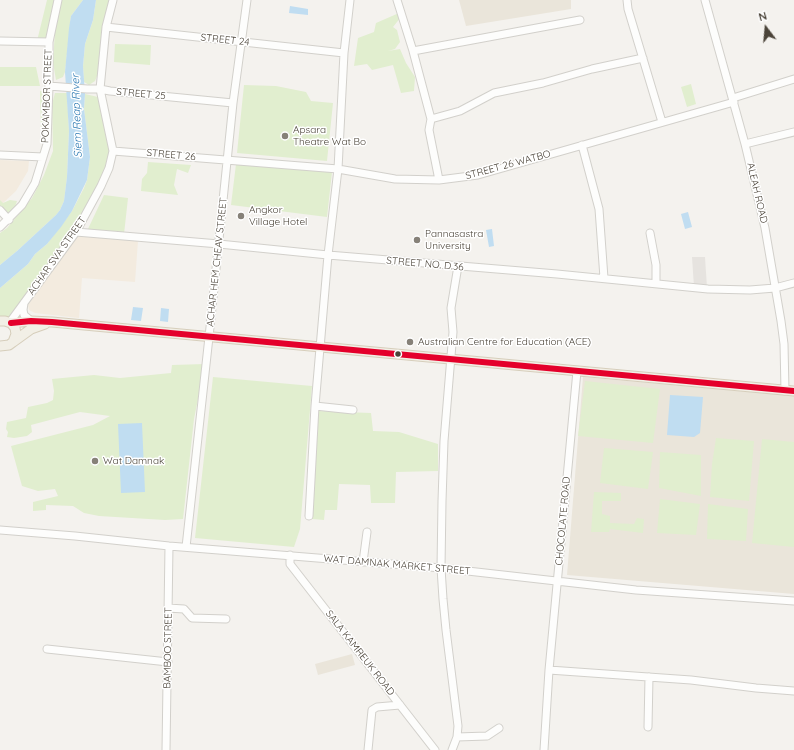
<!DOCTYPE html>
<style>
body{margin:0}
#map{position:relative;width:794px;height:750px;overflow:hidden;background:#f4f2ee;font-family:Quicksand,sans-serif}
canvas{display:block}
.north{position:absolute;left:746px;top:8px;width:40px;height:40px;-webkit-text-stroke:3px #fff;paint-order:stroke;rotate:344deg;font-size:11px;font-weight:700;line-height:16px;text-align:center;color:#4b4439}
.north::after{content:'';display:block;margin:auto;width:14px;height:18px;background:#4b4439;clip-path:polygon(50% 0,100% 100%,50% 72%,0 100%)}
</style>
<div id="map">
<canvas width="794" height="750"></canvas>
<div class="north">N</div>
</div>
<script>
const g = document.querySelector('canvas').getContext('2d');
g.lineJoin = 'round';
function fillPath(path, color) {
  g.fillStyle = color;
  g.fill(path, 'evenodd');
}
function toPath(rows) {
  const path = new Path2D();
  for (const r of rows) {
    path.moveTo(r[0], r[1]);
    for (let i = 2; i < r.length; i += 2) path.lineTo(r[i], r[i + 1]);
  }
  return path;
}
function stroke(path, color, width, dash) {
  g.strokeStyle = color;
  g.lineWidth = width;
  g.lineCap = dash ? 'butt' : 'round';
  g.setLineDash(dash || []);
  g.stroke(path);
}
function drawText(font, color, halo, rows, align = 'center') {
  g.font = font + ' Quicksand,sans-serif';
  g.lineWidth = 3;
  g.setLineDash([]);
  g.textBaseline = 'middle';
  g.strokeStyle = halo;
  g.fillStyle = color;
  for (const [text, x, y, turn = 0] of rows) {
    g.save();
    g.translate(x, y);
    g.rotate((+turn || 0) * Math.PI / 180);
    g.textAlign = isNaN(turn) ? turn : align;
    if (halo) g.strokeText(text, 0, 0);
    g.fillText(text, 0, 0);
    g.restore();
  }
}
fillPath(toPath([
 [0,160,29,161,28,171,16,191,3,203,0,203],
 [77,236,138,241,135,282,82,278,79,318,35,313,29,310,28,305]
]), '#f3ebdf');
fillPath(toPath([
 [459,0,571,0,571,9,466,26],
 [583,377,794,396,794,594,567,575],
 [352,654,355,665,318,675,315,664]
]), '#eae5da');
fillPath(toPath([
 [47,0,56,0,48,42,37,41],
 [62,0,83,0,71,16,65,72,63,77,56,80,53,63,55,30],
 [96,0,111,0,100,69,95,81,89,85,84,82,83,66,85,44,93,20],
 [399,13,401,17,393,27,397,30,400,42,395,49,388,51,400,49,406,63,415,77,414,91,401,93,393,65,372,70,367,64,354,66,358,38,374,32,376,23],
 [115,44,151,45,150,65,114,62],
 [0,67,36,67,40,86,0,86],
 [691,84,696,104,687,107,681,87],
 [244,85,276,86,306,92,311,101,333,103,327,161,237,153],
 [40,91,46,91,41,115,43,117,44,123,43,127,41,128],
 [55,93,67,93,69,131,67,177,64,201,60,210,56,215,17,251,0,265,0,233,7,228,32,198,44,175,53,151,52,104],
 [85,94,98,97,111,147,104,176,79,220,11,317,0,317,0,288,28,264,35,254,47,244,72,211,84,188,87,180,90,157,84,109],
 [148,162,191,165,188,173,177,169,174,185,178,195,141,191,142,179,147,173],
 [236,164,332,172,327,217,231,205],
 [104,195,128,198,124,234,87,231],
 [0,200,3,203,10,200,17,201,14,210,8,217,0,208],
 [205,364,194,419,183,519,165,520,99,516,84,513,73,506,46,505,46,510,33,511,33,502,58,496,55,489,38,491,22,486,11,446,93,425,110,416,80,412,31,425,32,432,27,436,14,438,7,437,8,432,6,429,7,422,26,418,28,407,47,403,53,400,54,391,52,379,94,375,120,378,171,373,172,365],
 [213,377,312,386,300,529,294,547,195,538],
 [585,381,660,389,653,443,578,436],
 [318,411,371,413,373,431,399,432,438,444,438,471,396,472,395,503,371,503,370,485,339,484,337,510,325,510,324,520,312,519],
 [716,438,754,441,749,501,710,497,712,464],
 [762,439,794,442,794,547,752,543],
 [604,448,653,452,648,489,600,483],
 [660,452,701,455,701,496,659,488],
 [594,492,621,493,621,501,602,501,602,514,610,516,610,523,634,524,637,518,644,519,643,533,610,529,609,532,591,532],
 [660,499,700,504,696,535,657,533],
 [708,504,748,509,746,541,707,539]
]), '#e1eecf');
fillPath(toPath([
 [692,257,705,257,707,288,694,287]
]), '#e6e3df');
fillPath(toPath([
 [83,0,96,0,93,20,85,44,83,66,85,94,84,109,90,157,87,180,72,211,61,227,47,244,35,254,28,264,0,288,0,265,17,251,56,215,60,210,64,201,67,177,69,131,65,72,69,28,71,16],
 [290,6,308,9,308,15,289,13],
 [688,212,692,227,685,229,681,214],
 [492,229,494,246,489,247,486,230],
 [133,307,143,308,141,321,131,320],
 [161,308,169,309,168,322,160,321],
 [670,395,703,397,700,433,694,437,667,435],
 [142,423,145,492,121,493,118,424]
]), '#c0ddf1');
const minor = toPath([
 [397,0,413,51,431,119,429,130,439,180],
 [627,0,628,9,662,122],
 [705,0,745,144,765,228,781,321,784,344,785,391],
 [106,27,344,53],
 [0,41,49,42],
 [413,51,580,20],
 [49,86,87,89,100,89,110,91,233,103],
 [733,98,794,79],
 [431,119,460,111,494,93,543,83,592,69,643,58],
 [745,144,794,132],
 [582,145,599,209,604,278],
 [113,151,338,169,395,179,439,180,478,175,734,102],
 [0,155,43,157],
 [0,210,9,220],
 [0,227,22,205,35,183,47,144,49,86,49,42,58,0],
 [76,232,219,244,328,255,557,274,708,289,750,290,775,288,794,283],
 [650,233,656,265,656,283],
 [24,303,23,310,24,315,31,321],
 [10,322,76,232,101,186,109,168,113,151,100,89,106,27,113,0],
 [315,406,353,410],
 [309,516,315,406,328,255,338,169,344,53,350,0],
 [0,530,75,536,169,546,441,568,636,590,794,601],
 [186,547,209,337,233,103,247,0],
 [290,555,290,564,435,750],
 [363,562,367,532],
 [168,608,184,609,192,618,226,619],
 [47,649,168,662],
 [549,670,691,680,756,688,794,691],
 [648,727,649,677],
 [457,737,487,736,499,728],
 [166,750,169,546],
 [368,750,372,710,377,707,400,705],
 [452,750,457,737,458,726,446,630,443,599,441,568,442,501,444,441,453,332,451,308,458,266],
 [544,750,549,670,577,371]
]);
const major = toPath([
 [0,321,5,321,11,323,15,328,16,334,13,342,9,345,0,346],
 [11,323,31,321,52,322,794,391],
 [13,342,31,329,45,324]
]);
stroke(minor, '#d2d0cb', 9);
stroke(major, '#d6cebb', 11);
stroke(minor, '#fdfdfc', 7);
stroke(major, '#f2efe6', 9);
stroke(toPath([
 [11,323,31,321,52,322,794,391]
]), '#e4002b', 6);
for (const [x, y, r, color] of [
 [285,136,4,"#868178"],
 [241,216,4,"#868178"],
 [417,240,4,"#868178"],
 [410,342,4,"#868178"],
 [398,354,3.5,"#4b4439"],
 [95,461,4,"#868178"]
]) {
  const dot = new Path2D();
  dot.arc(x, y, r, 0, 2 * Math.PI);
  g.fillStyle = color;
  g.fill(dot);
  stroke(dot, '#fff', 1.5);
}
drawText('10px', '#4b4439', '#fff', [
 ["STREET 24",225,40,6],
 ["STREET 25",141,94,5],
 ["POKAMBOR STREET",47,96,-88],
 ["STREET 26",171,155,5],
 ["STREET 26 WATBO",508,165,-15],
 ["ALEAH ROAD",757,193,77],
 ["ACHAR SVA STREET",57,256,-55],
 ["ACHAR HEM CHEAV STREET",217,262,-84],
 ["STREET NO. D.36",425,264,5],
 ["CHOCOLATE ROAD",563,521,-85],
 ["WAT DAMNAK MARKET STREET",397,565,5],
 ["BAMBOO STREET",168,648,-89],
 ["SALA KAMREUK ROAD",360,653,52]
]);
drawText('10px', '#4b4439', '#fff', [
 ["Apsara",293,130],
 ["Theatre Wat Bo",293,142],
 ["Angkor",249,210],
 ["Village Hotel",249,222],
 ["Pannasastra",425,234],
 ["University",425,246],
 ["Australian Centre for Education (ACE)",418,342],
 ["Wat Damnak",103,461]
], 'left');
drawText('italic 11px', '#2e7ab2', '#fff', [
 ["Siem Reap River",77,116,-92]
]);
</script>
